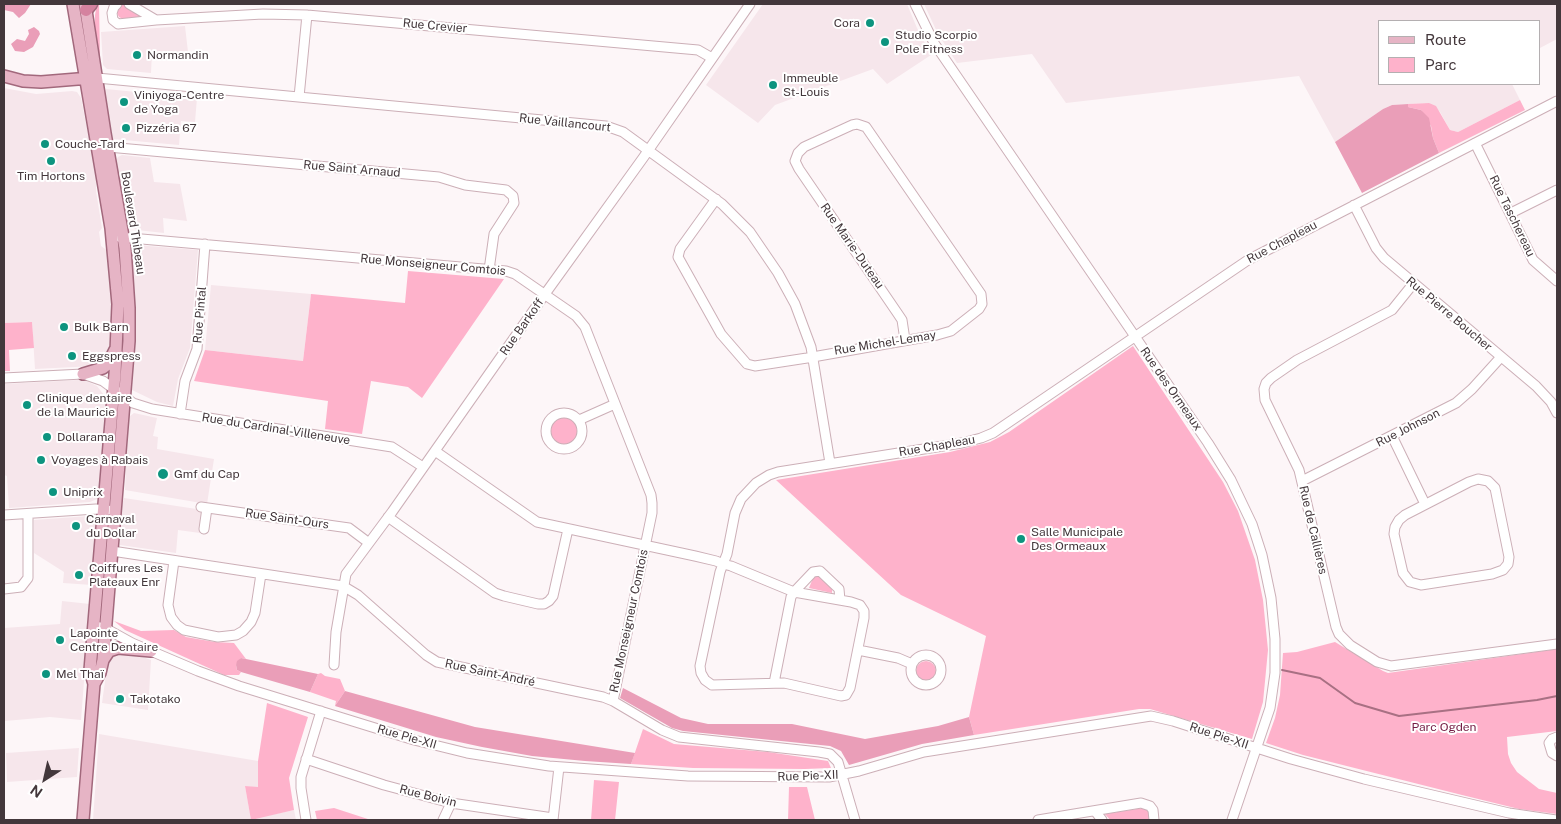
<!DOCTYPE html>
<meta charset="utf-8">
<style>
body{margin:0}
#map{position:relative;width:1561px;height:824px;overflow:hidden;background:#fdf6f8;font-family:"Public Sans",sans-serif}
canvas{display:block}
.frame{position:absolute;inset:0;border:5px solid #43373b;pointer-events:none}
.legend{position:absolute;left:1378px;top:20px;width:162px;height:65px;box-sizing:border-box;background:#fff;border:1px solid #b4afb1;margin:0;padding:6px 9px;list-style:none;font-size:15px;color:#43373b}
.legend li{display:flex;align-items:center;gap:10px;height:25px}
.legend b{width:25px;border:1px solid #b4afb1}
.north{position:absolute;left:20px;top:754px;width:50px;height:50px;-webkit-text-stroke:4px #fff;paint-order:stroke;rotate:215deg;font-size:14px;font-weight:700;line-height:20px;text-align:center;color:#43373b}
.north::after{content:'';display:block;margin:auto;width:18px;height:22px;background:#43373b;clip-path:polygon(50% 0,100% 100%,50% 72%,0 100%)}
</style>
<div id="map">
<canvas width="1561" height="824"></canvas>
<div class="frame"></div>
<ul class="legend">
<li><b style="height:6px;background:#e6b4c5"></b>Route</li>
<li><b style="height:14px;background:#feb2cb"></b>Parc</li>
</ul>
<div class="north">N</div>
</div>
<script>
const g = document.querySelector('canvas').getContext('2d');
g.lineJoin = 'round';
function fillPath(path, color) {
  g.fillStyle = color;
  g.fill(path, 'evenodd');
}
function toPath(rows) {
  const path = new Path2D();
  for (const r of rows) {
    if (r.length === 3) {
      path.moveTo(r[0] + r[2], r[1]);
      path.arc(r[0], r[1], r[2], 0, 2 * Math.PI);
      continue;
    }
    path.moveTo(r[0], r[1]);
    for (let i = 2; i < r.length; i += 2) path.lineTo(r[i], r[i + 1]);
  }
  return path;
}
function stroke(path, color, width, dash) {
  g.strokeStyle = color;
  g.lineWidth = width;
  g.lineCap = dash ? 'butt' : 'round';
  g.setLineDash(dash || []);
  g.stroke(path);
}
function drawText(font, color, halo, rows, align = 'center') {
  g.font = font + ' "Public Sans",sans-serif';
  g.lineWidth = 4;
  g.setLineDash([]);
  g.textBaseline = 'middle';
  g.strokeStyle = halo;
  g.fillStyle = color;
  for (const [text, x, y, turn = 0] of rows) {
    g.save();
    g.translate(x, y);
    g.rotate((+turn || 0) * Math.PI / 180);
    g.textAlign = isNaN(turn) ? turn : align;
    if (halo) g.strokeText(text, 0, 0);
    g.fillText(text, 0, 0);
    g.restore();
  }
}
fillPath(toPath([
 [763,4,907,4,917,28,931,55,887,84,873,69,775,105,758,123,706,85],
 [924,4,1557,4,1557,39,1540,48,1540,21,1380,21,1380,84,1512,84,1520,100,1458,132,1450,130,1440,112,1429,103,1392,105,1383,109,1335,142,1299,76,1066,103,1032,54,957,63,938,34],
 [185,26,188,52,152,52,151,73,107,69,103,65,101,32],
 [4,88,36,94,72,91,77,92,81,98,96,173,96,191,102,228,99,232,101,246,108,251,112,293,109,351,105,361,95,366,35,369,32,322,4,323],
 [106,89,197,98,195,122,181,121,179,145,113,139,104,93],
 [122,155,150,158,154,182,180,184,187,221,163,218,164,233,137,230,128,225,127,222,116,161,118,157],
 [136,245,198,250,190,348,178,379,173,406,157,402,132,390,135,309,131,250,133,246],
 [211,285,311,294,303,361,205,350],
 [78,380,86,381,97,386,107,399,99,495,97,499,90,502,9,508,7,476,4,475,4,384],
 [134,413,157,418,153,436,158,437,157,449,214,459,207,504,125,490,128,419,130,416],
 [124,498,203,510,200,533,178,530,176,553,120,545,122,505],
 [89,516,94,519,97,522,92,585,63,583,64,572,34,553,34,520],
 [62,601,90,604,81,720,50,717,5,721,4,628,60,624],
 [115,653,135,654,151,660,148,710,102,703,108,660],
 [99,734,258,761,258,788,245,786,251,819,294,810,296,820,93,820],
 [79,748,77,777,7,782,6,753]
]), '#f6e6eb');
fillPath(toPath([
 [97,4,99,4,100,57,97,52,95,38,95,15],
 [125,4,143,17,123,19,119,17,116,11,120,5],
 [1520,100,1525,110,1439,153,1433,138,1431,126,1421,110,1408,107,1408,104,1429,103,1436,106,1450,130,1458,132],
 [408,271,504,279,422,398,408,387,371,381,362,434,325,429,328,401,194,381,205,350,303,361,311,294,405,303],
 [32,322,34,348,9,350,10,371,4,371,4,323],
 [1133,346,1223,482,1238,511,1255,560,1263,600,1268,650,1263,702,1252,739,1150,709,1139,709,974,735,969,717,986,636,901,595,776,480,950,452,990,442,1009,432],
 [564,431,14],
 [818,576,832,589,832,593,809,588,813,578],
 [114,621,141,631,174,630,186,637,215,642,234,643,246,659,241,658,236,665,237,670,241,672,239,675,224,675,125,630],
 [1335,642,1383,671,1388,673,1557,649,1557,731,1507,737,1508,754,1511,763,1517,772,1539,789,1557,793,1557,814,1519,809,1462,795,1303,755,1266,743,1275,718,1280,695,1283,653,1297,652],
 [926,671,10],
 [321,673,325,676,340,679,345,691,335,706,336,701,310,692,318,674],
 [267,703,308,717,289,778,294,810,251,820,245,786,258,787,258,761],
 [643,729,674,744,768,752,828,761,831,768,805,769,693,768,631,764],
 [594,780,619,782,615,820,591,820],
 [789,787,807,787,815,820,788,820],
 [334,808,371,820,317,820,315,811],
 [1143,808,1150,812,1150,820,1110,820,1105,814]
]), '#feb2cb');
fillPath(toPath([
 [4,4,31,4,25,13,19,18,13,12,4,10],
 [34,27,39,31,40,34,33,47,24,52,15,51,11,44,17,39,25,41,29,34,28,30],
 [1408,104,1408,107,1421,110,1429,118,1433,138,1439,153,1362,193,1335,142,1383,109,1392,105],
 [241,658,246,659,318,674,310,692,241,672,237,670,236,665,237,661],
 [623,688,681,718,708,724,792,724,865,739,938,726,969,717,974,735,922,744,849,765,841,751,830,746,683,731,672,728,620,698],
 [345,691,475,727,635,753,631,764,585,761,532,756,482,747,436,737,335,706]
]), '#ea9eb8');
stroke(toPath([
 [1282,670,1320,678,1355,703,1399,716,1537,700,1557,696]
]), '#a87083', 2);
const minor = toPath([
 [117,4,114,7,112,13,113,20,118,24,156,20,129,4],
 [915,4,934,43,1208,443,1231,480,1252,524,1262,555,1271,598,1275,639,1275,673,1270,708,1232,820],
 [156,20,263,14,307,15,698,50,712,58],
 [97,78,606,126,623,132,722,204,750,232,778,273,795,304,811,347,830,463],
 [299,97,307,15],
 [1475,143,1533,260,1557,281],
 [108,147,439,177,465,185,506,190,513,196,514,203,494,234,489,270],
 [716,199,680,249,678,257,721,334,747,364,755,366,807,358,937,335,951,331,979,309,982,304,981,294,866,127,857,124,852,125,804,147,798,153,795,161,799,169,898,314,902,320,905,340],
 [1354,205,1376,248,1384,258,1536,386,1551,402,1557,413],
 [1511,213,1557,190],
 [119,237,506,271,515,274,576,316,585,327,651,495,652,503,652,513,613,701],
 [1413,284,1392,310,1297,360,1271,378,1266,383,1264,389,1265,400,1299,470,1336,627,1339,634,1350,645,1377,662,1391,666,1557,644],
 [4,378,83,374,103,381,133,403,152,409,392,447,423,467],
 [564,431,18],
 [180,414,185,381,197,349,205,244],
 [579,420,615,404],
 [1392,436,1425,504],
 [435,451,537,522,695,556,716,561,723,564,731,566,794,592,851,602,860,605,864,611,864,618,850,688,846,695,841,696,784,683,712,685,705,680,701,673,700,666,720,572,723,564,727,554,735,513,741,499,756,483,769,475,778,472,962,443,981,438,993,433,1248,260,1557,101],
 [1478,479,1488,481,1495,488,1509,557,1508,564,1503,570,1492,574,1421,585,1410,582,1403,573,1394,534,1395,527,1399,520,1405,515,1469,482,1478,479],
 [1302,481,1456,403,1472,389,1501,357],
 [201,507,349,528,369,543],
 [4,515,96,509,108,510],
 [388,517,495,593,504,596,538,604,544,604,549,601,553,596,568,529],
 [204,529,207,508],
 [112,551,343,586,358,595,426,655,437,662,603,697,613,701,662,730,679,737,819,752,830,754,838,762,855,820],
 [174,561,168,605,171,617,177,625,184,630,218,637,236,635,243,631,251,622,255,613,261,574],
 [4,589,21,587,28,578,28,514],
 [94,626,105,628,132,643,198,671,239,686,414,740,467,753,549,766,688,776,829,777,859,771,924,752,1151,716,1173,721,1291,759,1364,779,1509,813,1556,820],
 [858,650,898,658,912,664],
 [926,670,15],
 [334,665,336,632,346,574,392,512,545,294,643,158,750,4],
 [774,683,791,597,794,592,813,572,820,571,839,589,840,600],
 [1557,737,1552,739,1549,743,1552,753,1557,756],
 [306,759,384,785,451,803,553,818],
 [1095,811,1102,820],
 [306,820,301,788,301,777,321,711],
 [443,820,451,803],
 [553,820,559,767],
 [1038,820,1141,803,1150,806,1153,810,1154,820]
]);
const major = toPath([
 [73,4,111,228,118,304,115,374,90,670,94,684,83,820],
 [85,4,105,133,125,248,129,308,129,341,103,660,100,673,94,684],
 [4,76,23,81,41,82,90,78],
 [83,374,103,368,108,364,115,350],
 [103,660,109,651,118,648,151,651]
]);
const highway = toPath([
 [86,10,91,4]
]);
stroke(minor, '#ccafb7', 11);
stroke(major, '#a2687c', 14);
stroke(highway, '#a2687c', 15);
stroke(minor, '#fff', 9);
stroke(major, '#e6b4c5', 11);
stroke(highway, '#d5829f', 12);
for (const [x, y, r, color] of [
 [870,23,5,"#0d947f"],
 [885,42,5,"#0d947f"],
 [137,55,5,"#0d947f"],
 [773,85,5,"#0d947f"],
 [124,102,5,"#0d947f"],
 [126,128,5,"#0d947f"],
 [45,144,5,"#0d947f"],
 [51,161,5,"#0d947f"],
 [64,327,5,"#0d947f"],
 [72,356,5,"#0d947f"],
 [27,405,5,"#0d947f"],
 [47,437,5,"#0d947f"],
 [41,460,5,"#0d947f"],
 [163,474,6,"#0d947f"],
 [53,492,5,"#0d947f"],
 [76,526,5,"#0d947f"],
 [1021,539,5,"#0d947f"],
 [79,575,5,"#0d947f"],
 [60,640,5,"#0d947f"],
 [46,674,5,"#0d947f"],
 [120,699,5,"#0d947f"]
]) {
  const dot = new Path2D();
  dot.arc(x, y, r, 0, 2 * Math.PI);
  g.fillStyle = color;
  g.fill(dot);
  stroke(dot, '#fff', 2);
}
drawText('12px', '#43373b', '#fff', [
 ["Cora",860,23,"right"],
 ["Studio Scorpio",895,35],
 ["Pole Fitness",895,49],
 ["Normandin",147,55],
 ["Immeuble",783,78],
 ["St-Louis",783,92],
 ["Viniyoga-Centre",134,95],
 ["de Yoga",134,109],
 ["Pizzéria 67",136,128],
 ["Couche-Tard",55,144],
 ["Tim Hortons",51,176,"center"],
 ["Bulk Barn",74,327],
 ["Eggspress",82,356],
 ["Clinique dentaire",37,398],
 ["de la Mauricie",37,412],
 ["Dollarama",57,437],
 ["Voyages à Rabais",51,460],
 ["Gmf du Cap",174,474],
 ["Uniprix",63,492],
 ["Carnaval",86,519],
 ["du Dollar",86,533],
 ["Salle Municipale",1031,532],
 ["Des Ormeaux",1031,546],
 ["Coiffures Les",89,568],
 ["Plateaux Enr",89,582],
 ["Lapointe",70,633],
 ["Centre Dentaire",70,647],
 ["Mel Thaï",56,674],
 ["Takotako",130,699]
], 'left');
drawText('12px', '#43373b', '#fff', [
 ["Rue Crevier",435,26,5],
 ["Rue Vaillancourt",565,123,6],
 ["Rue Saint Arnaud",352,169,5],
 ["Rue Taschereau",1512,216,64],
 ["Boulevard Thibeau",133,223,81],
 ["Rue Chapleau",1282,242,-28],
 ["Rue Marie-Duteau",852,246,55],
 ["Rue Monseigneur Comtois",433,265,5],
 ["Rue Pierre Boucher",1449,314,40],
 ["Rue Pintal",200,315,-85],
 ["Rue Barkoff",522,327,-55],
 ["Rue Michel-Lemay",885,343,-9],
 ["Rue des Ormeaux",1171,389,55],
 ["Rue Johnson",1408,428,-27],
 ["Rue du Cardinal-Villeneuve",276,429,9],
 ["Rue Chapleau",937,446,-10],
 ["Rue Saint-Ours",287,519,8],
 ["Rue de Callières",1313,530,77],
 ["Rue Monseigneur Comtois",629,621,-78],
 ["Rue Saint-André",490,673,12],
 ["Rue Pie-XII",1219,736,18],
 ["Rue Pie-XII",407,737,16],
 ["Rue Pie-XII",808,776,-2],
 ["Rue Boivin",428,796,14]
]);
drawText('12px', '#751e45', '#fff', [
 ["Parc Ogden",1444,727]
]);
</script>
